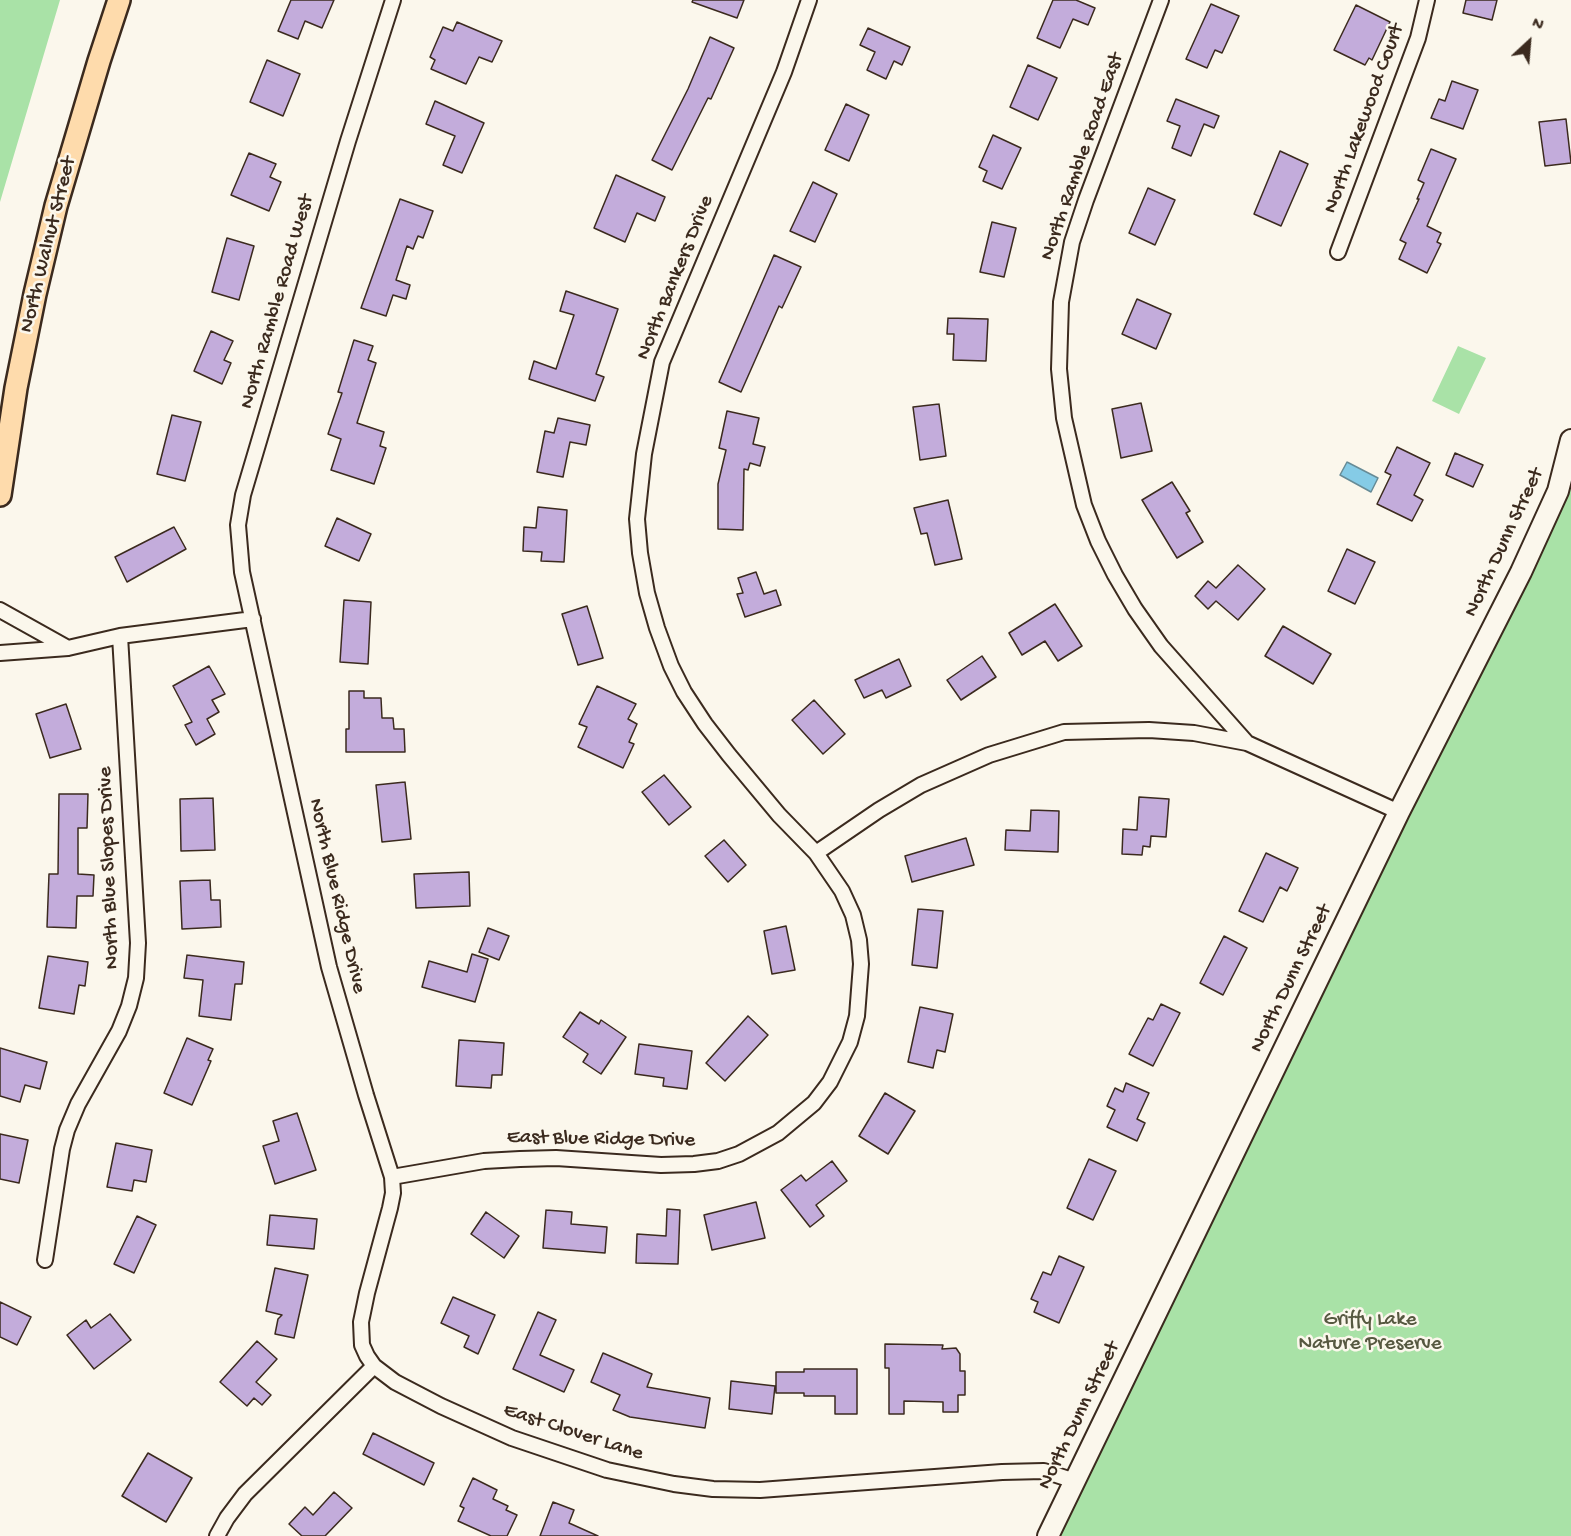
<!DOCTYPE html>
<style>
body{margin:0}
#map{position:relative;width:1571px;height:1536px;overflow:hidden;background:#fbf7ec;font-family:"Gochi Hand",sans-serif}
canvas{display:block}
.north{position:absolute;left:1499px;top:12px;width:60px;height:60px;-webkit-text-stroke:4px #fbf7ec;paint-order:stroke;rotate:26deg;font-size:16px;font-weight:700;line-height:24px;text-align:center;color:#3b2a1e}
.north::after{content:'';display:block;margin:auto;width:21px;height:27px;background:#3b2a1e;clip-path:polygon(50% 0,100% 100%,50% 72%,0 100%)}
</style>
<div id="map">
<canvas width="1571" height="1536"></canvas>
<div class="north">N</div>
</div>
<script>
const g = document.querySelector('canvas').getContext('2d');
g.lineJoin = 'round';
function fillPath(path, color) {
  g.fillStyle = color;
  g.fill(path, 'evenodd');
}
function toPath(rows) {
  const path = new Path2D();
  for (const r of rows) {
    path.moveTo(r[0], r[1]);
    for (let i = 2; i < r.length; i += 2) path.lineTo(r[i], r[i + 1]);
  }
  return path;
}
function stroke(path, color, width, dash) {
  g.strokeStyle = color;
  g.lineWidth = width;
  g.lineCap = dash ? 'butt' : 'round';
  g.setLineDash(dash || []);
  g.stroke(path);
}
function drawText(font, color, halo, rows, align = 'center') {
  g.font = font + ' "Gochi Hand",sans-serif';
  g.lineWidth = 5;
  g.setLineDash([]);
  g.textBaseline = 'middle';
  g.strokeStyle = halo;
  g.fillStyle = color;
  for (const [text, x, y, turn = 0] of rows) {
    g.save();
    g.translate(x, y);
    g.rotate((+turn || 0) * Math.PI / 180);
    g.textAlign = isNaN(turn) ? turn : align;
    if (halo) g.strokeText(text, 0, 0);
    g.fillText(text, 0, 0);
    g.restore();
  }
}
fillPath(toPath([
 [0,0,60,0,0,202],
 [1458,346,1486,358,1459,414,1432,401],
 [1571,440,1571,1536,1048,1536,1521,572]
]), '#a9e2a7');
const water = toPath([
 [1347,462,1378,478,1371,492,1340,475,1347,462]
]);
fillPath(water, '#85cbe6');
stroke(water, '#678b96', 1.5);
const building = toPath([
 [291,0,334,0,322,28,305,21,298,39,278,31,291,0],
 [693,0,744,0,737,18,692,2,693,0],
 [1053,0,1076,0,1095,8,1088,25,1073,19,1060,48,1037,38,1053,0],
 [1466,0,1497,0,1492,20,1463,13,1466,0],
 [1211,4,1239,16,1222,53,1215,50,1207,68,1186,59,1211,4],
 [1356,5,1390,22,1372,60,1369,58,1365,65,1334,50,1356,5],
 [457,22,502,41,492,62,479,57,466,84,431,69,435,60,430,57,443,27,453,31,457,22],
 [868,28,910,47,902,65,894,61,886,79,867,70,875,52,860,45,868,28],
 [710,37,734,48,711,99,708,98,672,170,652,160,688,89,710,37],
 [267,60,300,74,283,116,250,102,267,60],
 [1028,65,1057,78,1038,120,1010,107,1028,65],
 [1452,81,1478,90,1463,129,1431,118,1439,99,1445,101,1452,81],
 [1176,99,1219,116,1214,128,1204,124,1191,156,1172,148,1180,126,1167,121,1176,99],
 [435,101,484,123,462,173,443,165,455,136,426,124,435,101],
 [846,104,869,115,849,161,825,150,846,104],
 [1566,119,1571,163,1545,166,1539,122,1566,119],
 [993,135,1021,148,1002,189,983,181,987,171,979,167,993,135],
 [1431,149,1456,159,1427,226,1441,233,1437,242,1441,244,1427,273,1399,259,1406,243,1400,240,1419,199,1417,199,1424,183,1418,180,1431,149],
 [1280,151,1308,164,1281,226,1254,214,1280,151],
 [249,153,276,164,270,177,281,182,269,211,231,195,249,153],
 [616,175,665,197,655,221,637,213,625,242,594,228,616,175],
 [813,182,837,194,815,242,790,231,813,182],
 [1148,188,1175,200,1155,245,1129,233,1148,188],
 [400,199,433,211,423,238,418,236,413,249,407,246,396,280,410,285,406,299,393,295,386,316,361,308,400,199],
 [992,222,1016,228,1004,277,980,272,992,222],
 [227,238,254,246,239,300,212,292,227,238],
 [774,255,801,267,782,308,779,306,741,392,719,382,774,255],
 [566,291,618,309,596,374,604,377,595,401,529,379,534,361,556,369,574,315,560,311,566,291],
 [1137,299,1171,314,1156,349,1122,334,1137,299],
 [948,318,988,319,986,361,953,360,954,334,947,334,948,318],
 [211,331,233,341,224,360,231,363,222,384,194,371,211,331],
 [354,340,373,346,368,360,376,363,357,423,384,432,380,446,386,448,374,484,331,470,341,439,328,434,342,393,338,392,354,340],
 [1141,403,1152,451,1121,458,1112,409,1141,403],
 [939,404,946,456,920,460,913,407,939,404],
 [727,411,759,418,753,444,765,447,760,466,750,463,748,470,744,469,743,530,718,529,718,484,726,450,719,448,727,411],
 [172,415,201,422,185,481,157,474,172,415],
 [558,418,590,425,586,445,570,442,563,477,537,472,545,431,554,433,558,418],
 [1397,447,1430,463,1414,495,1423,500,1412,521,1377,504,1391,475,1385,472,1397,447],
 [1455,453,1483,465,1473,487,1446,475,1455,453],
 [1172,482,1190,511,1186,513,1203,542,1177,558,1142,500,1172,482],
 [948,500,962,559,935,565,927,533,921,534,914,508,948,500],
 [538,507,567,510,564,562,541,561,542,552,523,551,524,527,536,528,538,507],
 [337,518,371,534,359,561,325,546,337,518],
 [174,527,186,549,127,582,115,557,174,527],
 [1347,549,1375,562,1355,604,1328,591,1347,549],
 [1238,565,1265,589,1238,620,1216,601,1208,609,1195,596,1208,581,1216,588,1238,565],
 [756,572,764,594,776,590,781,605,745,617,737,594,743,593,738,578,756,572],
 [344,600,371,602,368,664,340,662,344,600],
 [1055,604,1082,646,1058,661,1045,641,1022,655,1009,633,1055,604],
 [587,606,603,658,578,665,562,614,587,606],
 [1283,626,1331,654,1313,684,1265,656,1283,626],
 [982,656,996,677,961,700,947,680,982,656],
 [899,659,911,686,886,698,882,690,864,698,855,680,899,659],
 [209,666,225,694,212,700,219,712,207,719,215,734,196,745,185,725,192,722,173,686,209,666],
 [597,686,636,704,628,719,637,724,629,742,634,744,623,768,578,747,587,727,579,724,597,686],
 [349,691,364,691,364,698,381,698,382,718,393,718,394,729,404,729,405,752,346,752,346,729,349,729,349,691],
 [814,700,845,734,823,754,792,720,814,700],
 [66,704,81,749,50,758,36,714,66,704],
 [664,775,691,807,669,825,642,792,664,775],
 [405,782,411,839,382,842,376,785,405,782],
 [59,794,88,794,87,828,78,828,78,874,94,875,93,896,77,896,76,928,47,927,49,874,58,874,59,794],
 [1139,797,1169,799,1166,837,1151,836,1150,847,1143,846,1142,855,1122,854,1123,829,1137,830,1139,797],
 [213,798,215,850,181,851,180,799,213,798],
 [1031,810,1059,811,1058,852,1005,850,1006,830,1030,831,1031,810],
 [966,838,974,865,912,882,905,856,966,838],
 [724,840,746,865,728,882,705,856,724,840],
 [1266,853,1298,868,1287,891,1280,887,1263,922,1239,911,1266,853],
 [469,872,470,906,416,908,414,874,469,872],
 [210,880,211,900,220,900,221,927,182,929,180,881,210,880],
 [918,909,943,911,937,968,912,965,918,909],
 [786,926,795,970,772,974,764,931,786,926],
 [488,928,509,936,499,960,479,952,488,928],
 [1224,936,1247,948,1223,995,1200,983,1224,936],
 [472,954,488,959,475,1002,422,987,429,961,467,972,472,954],
 [187,955,244,962,242,984,235,984,231,1020,199,1016,203,980,184,978,187,955],
 [48,956,88,962,85,986,79,985,74,1014,39,1008,48,956],
 [1161,1004,1180,1013,1153,1066,1129,1054,1148,1018,1153,1020,1161,1004],
 [920,1007,953,1014,945,1052,937,1050,933,1068,908,1062,920,1007],
 [580,1012,599,1024,601,1020,626,1037,601,1074,583,1062,588,1054,563,1037,580,1012],
 [748,1016,768,1035,725,1081,706,1063,748,1016],
 [187,1038,213,1049,208,1060,211,1061,192,1105,164,1093,187,1038],
 [459,1040,504,1043,502,1075,492,1075,491,1088,456,1086,459,1040],
 [639,1044,692,1051,687,1089,663,1086,664,1078,635,1074,639,1044],
 [0,1048,47,1062,40,1089,25,1085,20,1102,0,1096,0,1048],
 [1126,1083,1149,1093,1137,1119,1145,1123,1137,1141,1107,1127,1115,1110,1107,1106,1115,1088,1123,1092,1126,1083],
 [885,1093,915,1111,888,1154,859,1136,885,1093],
 [297,1113,316,1170,275,1184,263,1146,279,1141,273,1121,297,1113],
 [0,1134,28,1140,19,1183,0,1179,0,1134],
 [116,1143,152,1150,146,1182,134,1180,132,1191,107,1187,116,1143],
 [1089,1159,1116,1171,1093,1220,1067,1208,1089,1159],
 [832,1161,847,1181,816,1205,824,1216,810,1227,781,1190,801,1175,806,1181,832,1161],
 [756,1202,765,1238,712,1250,704,1215,756,1202],
 [667,1209,680,1210,678,1264,636,1263,637,1234,666,1236,667,1209],
 [546,1210,572,1212,571,1224,607,1227,605,1253,543,1248,546,1210],
 [486,1212,519,1236,504,1258,471,1234,486,1212],
 [270,1215,317,1219,314,1249,267,1245,270,1215],
 [137,1216,156,1225,134,1273,114,1264,137,1216],
 [1059,1256,1084,1267,1059,1323,1034,1312,1038,1302,1031,1299,1043,1272,1051,1275,1059,1256],
 [275,1268,308,1275,294,1338,275,1334,278,1319,282,1315,266,1311,275,1268],
 [453,1297,495,1315,478,1354,464,1347,469,1336,441,1323,453,1297],
 [0,1302,31,1317,17,1345,0,1337,0,1302],
 [538,1312,556,1320,540,1355,574,1370,564,1392,513,1369,538,1312],
 [110,1314,131,1340,94,1369,67,1335,86,1320,91,1328,110,1314],
 [257,1341,277,1359,256,1382,271,1395,262,1405,254,1398,247,1406,220,1382,257,1341],
 [885,1344,943,1345,942,1349,956,1348,960,1354,960,1371,965,1371,965,1395,958,1395,958,1412,943,1412,943,1402,904,1401,904,1414,889,1414,889,1368,885,1368,885,1344],
 [603,1353,652,1374,647,1387,710,1398,705,1428,630,1417,613,1410,620,1395,591,1382,603,1353],
 [804,1369,857,1369,857,1414,835,1414,835,1396,804,1396,804,1393,776,1393,776,1372,804,1372,804,1369],
 [731,1381,775,1386,772,1414,729,1409,731,1381],
 [373,1433,434,1463,424,1485,363,1454,373,1433],
 [148,1453,192,1478,166,1522,122,1496,148,1453],
 [473,1478,497,1490,493,1499,508,1506,506,1510,517,1515,507,1536,491,1536,458,1521,464,1508,460,1506,473,1478],
 [334,1492,352,1508,325,1536,302,1536,289,1524,305,1507,313,1515,334,1492],
 [553,1502,574,1510,569,1523,598,1536,540,1536,553,1502]
]);
fillPath(building, '#c3acdb');
stroke(building, '#3b2a1e', 1.5);
const street = toPath([
 [393,0,348,141,243,495,238,525,242,572,329,967,366,1095,392,1177,393,1193,390,1208,367,1293,361,1322,362,1345,367,1356,374,1366,395,1382,441,1406,512,1438,607,1470,674,1484,713,1489,760,1490,1002,1472,1044,1471,1075,1481],
 [1161,0,1086,200,1072,242,1061,302,1059,369,1064,418,1084,505,1098,541,1115,575,1135,609,1161,646,1247,743],
 [1338,252,1418,38,1427,0],
 [0,610,68,648],
 [0,653,68,648,120,636,253,619],
 [816,853,879,810,921,785,989,755,1064,732,1149,730,1194,733,1247,743,1399,812],
 [392,1177,484,1161,520,1159,556,1158,661,1165,694,1164,718,1161,739,1154,778,1133,814,1103,830,1082,850,1042,857,1016,861,964,859,940,853,915,842,891,816,853,779,815,729,755,705,724,684,692,671,666,657,628,647,593,640,553,637,519,644,454,662,362,784,72,809,0],
 [45,1260,62,1149,67,1130,78,1104,119,1031,129,1006,136,978,138,943,120,636],
 [217,1536,227,1518,245,1494,374,1366]
]);
const secondary = toPath([
 [1048,1536,1399,812,1521,572,1558,491,1571,440]
]);
const primary = toPath([
 [0,495,16,388,35,294,56,206,99,61,119,0]
]);
stroke(street, '#3b2a1e', 18);
stroke(secondary, '#3b2a1e', 24);
stroke(primary, '#3b2a1e', 26);
stroke(street, '#fbf7ec', 14);
stroke(secondary, '#fbf7ec', 20);
stroke(primary, '#fedbac', 21);
drawText('21px', '#3b2a1e', '#fbf7ec', [
 ["North Lakewood Court",1365,119,-70],
 ["North Ramble Road East",1083,157,-71],
 ["North Walnut Street",49,245,-76],
 ["North Bankers Drive",676,278,-68],
 ["North Ramble Road West",278,302,-74],
 ["North Dunn Street",1505,543,-65],
 ["North Blue Slopes Drive",110,868,-92],
 ["North Blue Ridge Drive",336,896,77],
 ["North Dunn Street",1292,979,-64],
 ["East Blue Ridge Drive",601,1140,1],
 ["North Dunn Street",1080,1416,-64],
 ["East Clover Lane",573,1433,18]
]);
drawText('21px', '#565840', '#fbf7ec', [
 ["Griffy Lake",1370,1321],
 ["Nature Preserve",1370,1345]
]);
</script>
